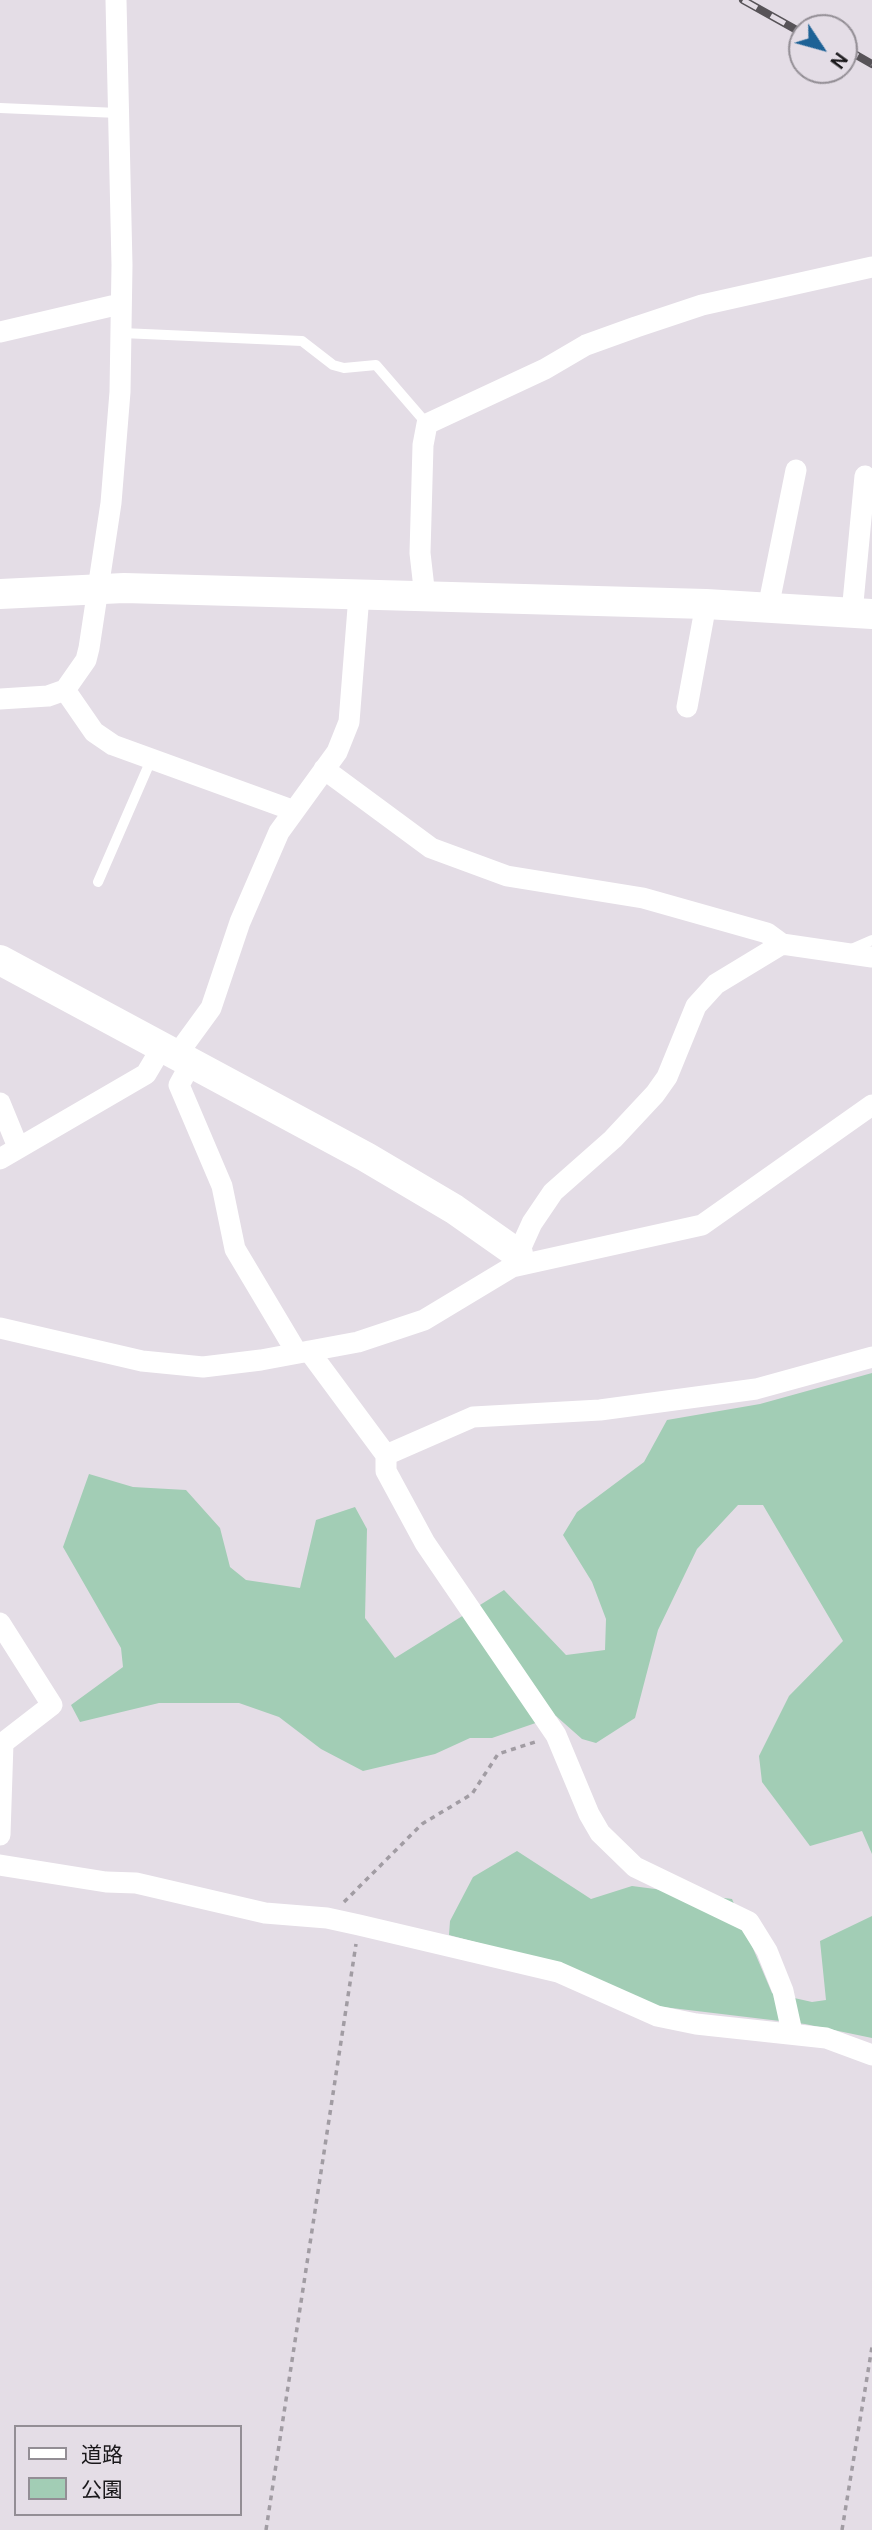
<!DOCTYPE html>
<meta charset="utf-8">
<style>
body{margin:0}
#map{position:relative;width:872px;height:2530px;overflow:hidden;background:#e4dde6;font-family:"DM Sans","Noto Sans JP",sans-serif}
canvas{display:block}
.legend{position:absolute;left:14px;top:2425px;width:228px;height:91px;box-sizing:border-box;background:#e4dde6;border:2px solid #938e95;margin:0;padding:9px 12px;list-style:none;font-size:21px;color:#1a181b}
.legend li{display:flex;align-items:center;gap:14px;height:35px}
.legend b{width:35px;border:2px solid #938e95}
.north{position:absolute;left:788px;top:14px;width:70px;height:70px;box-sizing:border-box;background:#e4dde6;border:2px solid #938e95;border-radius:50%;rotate:126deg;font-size:19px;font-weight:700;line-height:28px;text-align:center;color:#1a181b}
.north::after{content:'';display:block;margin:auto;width:24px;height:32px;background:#1d6296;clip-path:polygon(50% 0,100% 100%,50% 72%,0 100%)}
</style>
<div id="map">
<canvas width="872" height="2530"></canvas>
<ul class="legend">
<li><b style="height:9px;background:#fff"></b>道路</li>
<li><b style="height:19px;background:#a2cdb5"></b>公園</li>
</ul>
<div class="north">N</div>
</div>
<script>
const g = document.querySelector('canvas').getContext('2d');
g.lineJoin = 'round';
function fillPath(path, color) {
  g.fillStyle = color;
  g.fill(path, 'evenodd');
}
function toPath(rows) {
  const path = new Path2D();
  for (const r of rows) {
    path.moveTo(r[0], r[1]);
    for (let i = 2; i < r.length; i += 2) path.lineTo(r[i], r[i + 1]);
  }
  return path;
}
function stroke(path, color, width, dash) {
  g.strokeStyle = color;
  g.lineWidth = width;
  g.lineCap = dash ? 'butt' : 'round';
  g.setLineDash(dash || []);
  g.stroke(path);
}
fillPath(toPath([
 [872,1373,872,1854,862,1831,810,1846,762,1782,759,1756,789,1696,843,1641,763,1505,738,1505,697,1549,658,1630,635,1718,596,1743,582,1739,556,1716,492,1738,470,1738,435,1754,363,1771,321,1749,279,1717,239,1703,159,1703,80,1722,71,1705,123,1667,121,1648,63,1547,89,1474,133,1487,186,1490,220,1528,230,1567,246,1580,300,1588,316,1520,355,1507,367,1529,365,1618,395,1658,504,1590,566,1655,605,1650,606,1619,592,1582,563,1535,577,1512,644,1462,667,1420,760,1404],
 [517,1851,591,1899,632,1886,732,1899,772,1993,812,2002,826,2000,820,1941,872,1916,872,2038,805,2024,655,2006,546,1961,449,1935,450,1921,473,1877]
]), '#a2cdb5');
stroke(toPath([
 [344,1902,422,1824,472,1794,498,1754,538,1741],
 [266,2530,356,1944],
 [842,2530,872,2347]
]), '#a19ca3', 3.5, [5, 5]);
stroke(toPath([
 [0,108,118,113],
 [122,333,302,341,333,365,344,368,376,365,427,424],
 [98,882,151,760],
 [849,950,872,940]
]), '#fff', 10);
stroke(toPath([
 [0,332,120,304],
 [425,597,420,553,423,445,427,424,545,369,586,345,636,327,702,305,872,267],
 [768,608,796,470],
 [852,613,865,476],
 [65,690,94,732,113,745,292,810],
 [0,699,48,696,65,690,86,660,89,648,111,503,120,392,122,265,116,0],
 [687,707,706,604],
 [324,769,431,848,507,876,643,898,767,933,782,944,872,957],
 [176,1056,211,1008,240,922,279,832,337,752,349,722,359,595],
 [191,1063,179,1085,222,1186,235,1249,297,1353],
 [0,1103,18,1147],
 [0,1159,146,1074,162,1047],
 [513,1265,532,1223,553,1192,613,1139,655,1094,667,1077,696,1006,716,984,782,944],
 [0,1328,142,1361,203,1367,261,1360,358,1342,424,1320,512,1267,702,1225,872,1105],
 [309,1351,386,1455,386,1471,425,1543,556,1735,589,1814,600,1833,635,1867,749,1922,767,1951,783,1991,792,2032],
 [386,1455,473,1417,600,1410,756,1389,872,1357],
 [0,1623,52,1705,3,1743,0,1835],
 [0,1865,106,1882,136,1883,265,1913,327,1918,359,1925,558,1972,657,2016,696,2024,826,2038,872,2055]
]), '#fff', 21);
stroke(toPath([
 [0,594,124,588,706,604,872,614],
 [0,960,366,1157,454,1209,518,1254]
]), '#fff', 30);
const rail = toPath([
 [743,0,802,33],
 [844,48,872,64]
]);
stroke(rail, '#575358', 8);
stroke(rail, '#e4dde6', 5, [16]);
</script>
